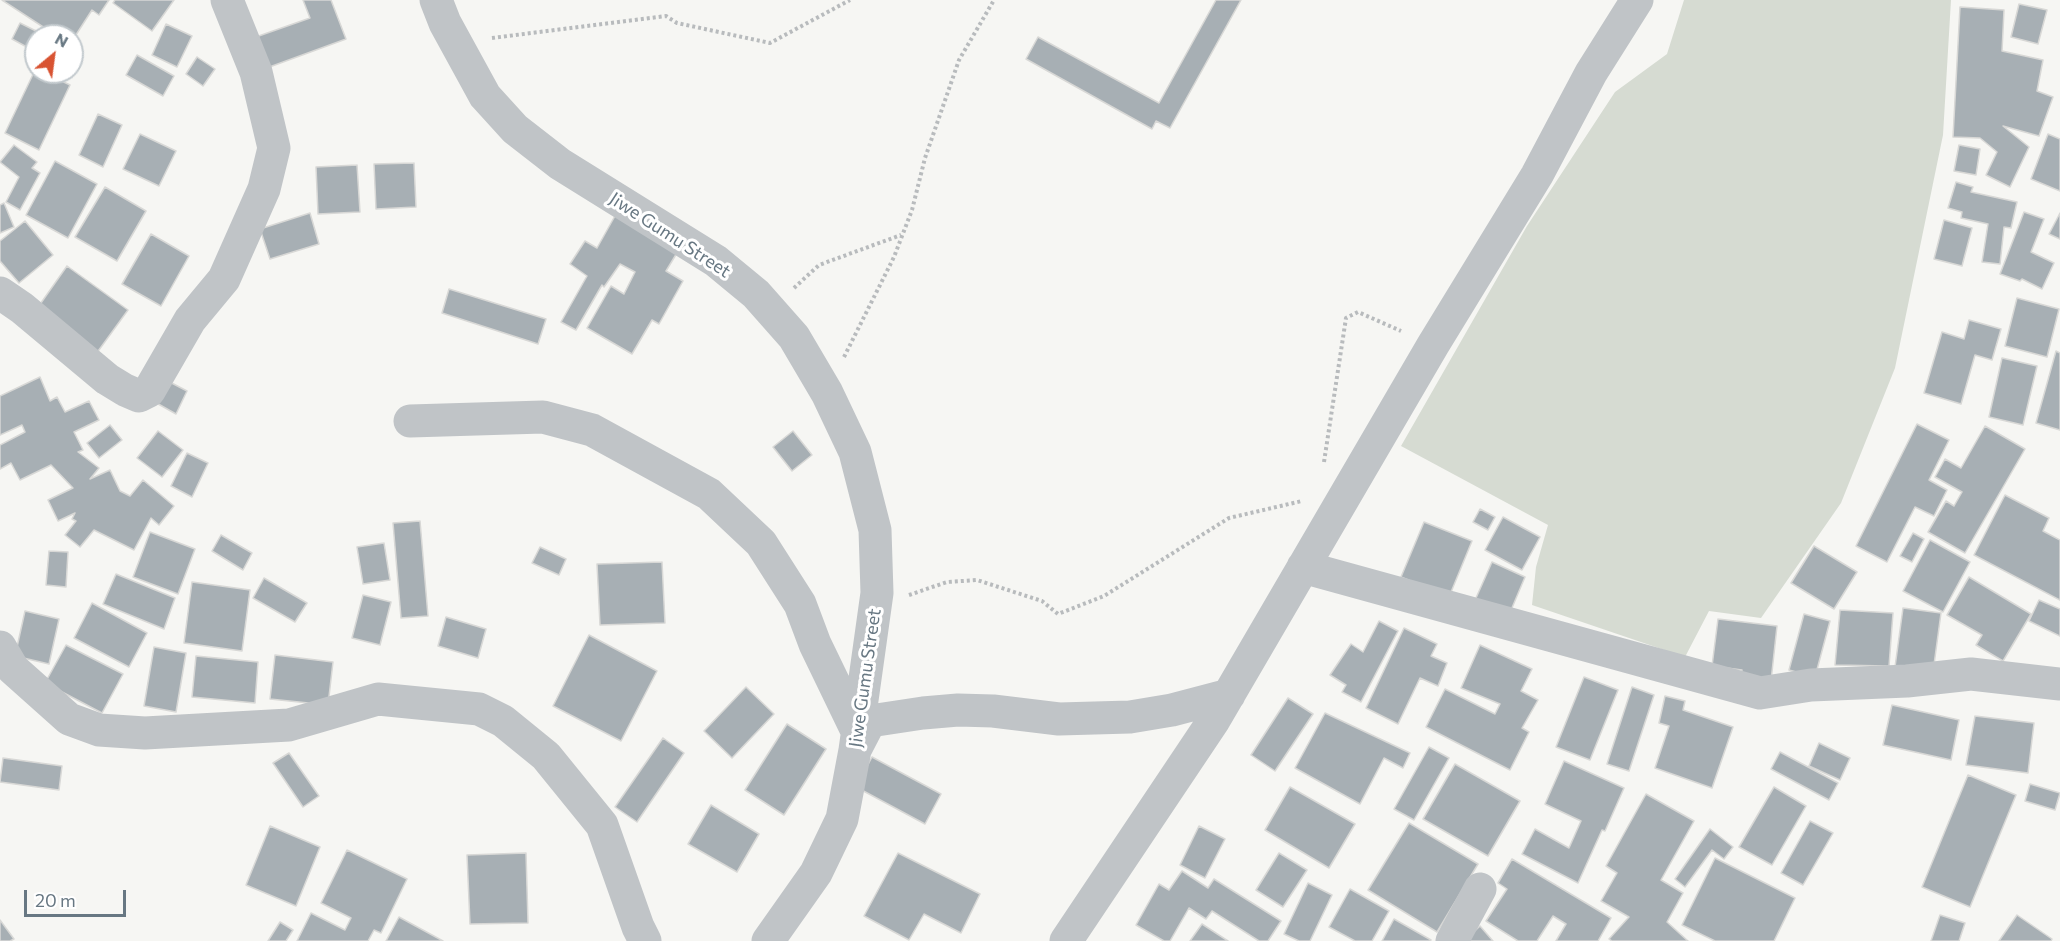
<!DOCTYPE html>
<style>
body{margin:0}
#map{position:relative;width:2060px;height:941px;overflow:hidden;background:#f6f6f3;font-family:Commissioner,sans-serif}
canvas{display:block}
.north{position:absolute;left:24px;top:24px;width:60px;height:60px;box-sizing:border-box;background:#fff;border:2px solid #c2c9cd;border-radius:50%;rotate:29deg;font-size:16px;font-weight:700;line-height:24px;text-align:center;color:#677782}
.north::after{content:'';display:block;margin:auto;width:21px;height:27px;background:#d85332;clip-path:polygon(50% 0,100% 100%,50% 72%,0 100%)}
.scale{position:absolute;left:24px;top:890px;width:102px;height:27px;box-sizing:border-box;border:3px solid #677782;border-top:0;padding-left:8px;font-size:18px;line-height:21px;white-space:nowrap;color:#677782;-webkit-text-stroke:4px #fff;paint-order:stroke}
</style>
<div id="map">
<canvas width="2060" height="941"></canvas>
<div class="north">N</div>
<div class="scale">20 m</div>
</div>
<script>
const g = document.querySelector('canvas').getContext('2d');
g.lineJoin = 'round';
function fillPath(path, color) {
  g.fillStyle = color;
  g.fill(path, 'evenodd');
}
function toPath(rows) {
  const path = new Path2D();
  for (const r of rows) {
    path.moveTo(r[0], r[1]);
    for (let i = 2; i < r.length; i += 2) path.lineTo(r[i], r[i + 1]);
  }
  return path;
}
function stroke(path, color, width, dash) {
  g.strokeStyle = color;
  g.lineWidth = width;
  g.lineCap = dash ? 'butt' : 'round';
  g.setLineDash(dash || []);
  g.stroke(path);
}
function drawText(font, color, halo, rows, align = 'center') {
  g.font = font + ' Commissioner,sans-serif';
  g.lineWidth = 6;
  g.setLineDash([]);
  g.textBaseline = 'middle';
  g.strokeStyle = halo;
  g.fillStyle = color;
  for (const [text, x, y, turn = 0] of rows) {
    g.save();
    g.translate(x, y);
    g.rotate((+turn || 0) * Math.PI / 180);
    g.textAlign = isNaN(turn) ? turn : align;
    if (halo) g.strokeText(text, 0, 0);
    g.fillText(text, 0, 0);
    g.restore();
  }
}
fillPath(toPath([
 [1684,0,1951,0,1943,135,1895,368,1841,503,1761,618,1709,611,1685,657,1532,605,1536,567,1548,525,1401,446,1527,226,1615,92,1667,54]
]), '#d6dbd2');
const building = toPath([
 [2,0,109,0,99,15,92,10,72,41,72,36,57,36,2,0],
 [115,0,174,0,152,31,113,3,115,0],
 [303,0,331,0,346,39,264,69,253,38,310,18,303,0],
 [1216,0,1241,0,1170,128,1156,121,1152,129,1026,59,1038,37,1159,103,1216,0],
 [2019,4,2047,10,2038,44,2011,37,2019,4],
 [1960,7,2004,10,2002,51,2043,60,2037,91,2053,97,2039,136,2003,126,2029,147,2010,187,1986,175,1997,152,1980,138,1953,137,1960,7],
 [20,23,46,36,36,36,36,52,12,39,20,23],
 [166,24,192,36,177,67,152,55,166,24],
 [137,55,174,76,163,96,126,75,137,55],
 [197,57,215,69,203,86,186,74,197,57],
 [36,68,36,72,43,72,70,85,39,150,5,133,36,68],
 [98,114,122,125,103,167,79,155,98,114],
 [140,134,176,151,159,186,123,169,140,134],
 [2048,134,2060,139,2060,191,2031,179,2048,134],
 [14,145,37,162,32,168,40,173,20,210,6,202,19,177,0,162,14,145],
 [1959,145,1980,149,1976,175,1954,171,1959,145],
 [55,161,97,184,68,238,26,215,55,161],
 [414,163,416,207,376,209,374,164,414,163],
 [357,165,360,212,318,214,316,167,357,165],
 [1956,182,1973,187,1971,192,2017,202,2011,228,2004,227,2000,264,1982,262,1988,224,1961,218,1962,212,1948,208,1956,182],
 [105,187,146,211,117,261,75,237,105,187],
 [4,203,14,227,0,233,0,205,4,203],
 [620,207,683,243,666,271,683,281,659,324,652,320,632,354,587,328,611,286,624,294,635,272,620,264,604,287,602,285,576,330,561,322,587,276,570,264,585,241,597,248,620,207],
 [2024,212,2044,219,2031,252,2054,263,2042,289,2022,279,2020,281,2000,274,2024,212],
 [310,213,319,244,270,259,260,229,310,213],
 [2060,213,2060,239,2049,234,2060,213],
 [1944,220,1972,228,1962,266,1934,259,1944,220],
 [25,221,53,255,19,283,0,261,0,241,25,221],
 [151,234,189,256,161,306,122,284,151,234],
 [67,266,128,310,96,354,36,310,67,266],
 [449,289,546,319,538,344,442,313,449,289],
 [2017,298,2059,309,2047,357,2005,346,2017,298],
 [1969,320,2001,329,1992,360,1975,355,1961,404,1924,393,1942,332,1964,339,1969,320],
 [2056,351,2060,353,2060,430,2036,423,2056,351],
 [2002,358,2037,366,2023,425,1989,417,2002,358],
 [40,377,50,401,57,397,65,412,89,401,99,420,74,432,83,450,78,452,99,468,90,479,110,470,120,491,130,496,143,480,174,506,159,525,151,518,134,550,94,530,80,547,65,535,76,521,72,519,75,513,58,521,48,500,73,488,51,465,20,480,11,463,0,469,0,445,25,432,22,425,0,435,0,396,40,377],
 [164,379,187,391,176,414,153,401,164,379],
 [1917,424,1949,440,1929,480,1947,490,1934,516,1915,507,1887,562,1856,546,1917,424],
 [110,425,122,440,99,458,87,443,110,425],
 [1985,426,2025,449,1965,553,1928,532,1946,501,1954,506,1962,492,1935,477,1945,459,1961,468,1985,426],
 [158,431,183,450,162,477,137,458,158,431],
 [793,431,812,455,792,471,773,447,793,431],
 [187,453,208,463,192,497,171,486,187,453],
 [2005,495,2049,518,2043,531,2060,540,2060,600,1974,555,2005,495],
 [1480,509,1495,517,1488,530,1473,522,1480,509],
 [1503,517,1540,537,1522,570,1485,550,1503,517],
 [420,521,428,616,401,618,393,523,420,521],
 [1424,522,1472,541,1449,597,1401,577,1424,522],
 [150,532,195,549,178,594,133,577,150,532],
 [1913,533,1924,539,1912,562,1900,556,1913,533],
 [221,535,252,553,243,570,212,551,221,535],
 [1930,540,1970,562,1943,612,1903,591,1930,540],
 [384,543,390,580,363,584,357,547,384,543],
 [1814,546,1857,572,1834,609,1791,583,1814,546],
 [540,547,566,559,559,575,532,563,540,547],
 [49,551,68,552,66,587,46,585,49,551],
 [662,562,665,623,600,625,597,564,662,562],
 [1492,562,1525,577,1506,622,1472,607,1492,562],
 [116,574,175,598,164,629,103,604,116,574],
 [1969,577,2031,614,2003,661,1976,645,1982,635,1947,615,1969,577],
 [264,578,307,603,295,622,253,598,264,578],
 [192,582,250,590,242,651,184,643,192,582],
 [363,595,391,602,380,645,352,638,363,595],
 [2039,600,2060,609,2060,636,2029,621,2039,600],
 [92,603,147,633,129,667,74,638,92,603],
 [1903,608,1941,613,1933,672,1895,667,1903,608],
 [1840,610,1893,613,1889,666,1835,665,1840,610],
 [25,611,59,619,49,664,15,656,25,611],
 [1804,614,1830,621,1815,677,1789,670,1804,614],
 [446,617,486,629,478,658,438,646,446,617],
 [1718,619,1777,626,1771,681,1741,677,1742,670,1712,666,1718,619],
 [1379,621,1398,631,1361,702,1342,692,1346,685,1330,675,1351,644,1363,652,1379,621],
 [1404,628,1437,644,1431,656,1447,663,1438,686,1420,678,1398,724,1366,708,1404,628],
 [589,635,657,671,621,741,553,706,589,635],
 [66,645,123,674,102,713,45,683,66,645],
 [1480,645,1532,669,1521,691,1538,700,1522,728,1529,732,1510,770,1426,727,1445,689,1495,714,1500,704,1461,688,1480,645],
 [154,647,186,653,176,712,144,706,154,647],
 [275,655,333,662,328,705,270,699,275,655],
 [196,656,258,662,255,703,192,697,196,656],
 [1584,677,1618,690,1590,760,1556,747,1584,677],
 [746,687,774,714,732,758,704,731,746,687],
 [1632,687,1654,695,1629,771,1607,764,1632,687],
 [1665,696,1685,701,1683,710,1733,727,1712,788,1655,768,1669,726,1659,723,1665,696],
 [1288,698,1313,714,1275,771,1251,755,1288,698],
 [1892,705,1959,720,1951,760,1883,745,1892,705],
 [1325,713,1410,753,1403,768,1384,758,1360,804,1295,768,1325,713],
 [1975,716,2034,723,2028,773,1966,765,1975,716],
 [787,724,826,749,784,815,745,790,787,724],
 [663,738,684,753,637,822,615,807,663,738],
 [1819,743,1850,758,1840,780,1809,766,1819,743],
 [1429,747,1449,758,1414,820,1394,809,1429,747],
 [1780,752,1838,783,1829,800,1771,769,1780,752],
 [289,753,319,796,303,807,273,763,289,753],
 [872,757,941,794,925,824,856,787,872,757],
 [3,758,62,766,59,790,0,782,3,758],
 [1564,761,1624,788,1605,831,1602,830,1578,883,1522,854,1535,829,1569,848,1581,821,1545,804,1564,761],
 [1455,764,1520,801,1488,856,1423,819,1455,764],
 [1968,775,2016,795,1970,907,1922,887,1968,775],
 [2030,784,2060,793,2055,810,2025,801,2030,784],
 [1290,787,1355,824,1329,868,1265,830,1290,787],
 [1774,787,1806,806,1772,865,1739,847,1774,787],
 [1646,794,1694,821,1661,880,1683,893,1667,922,1688,941,1612,941,1609,939,1629,917,1601,901,1617,873,1606,866,1646,794],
 [711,805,759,834,737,872,688,844,711,805],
 [1810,821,1833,833,1803,885,1781,873,1810,821],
 [1409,823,1478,864,1437,932,1368,890,1409,823],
 [270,826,320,847,296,906,246,885,270,826],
 [1199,826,1225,839,1205,878,1180,865,1199,826],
 [1710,829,1733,847,1724,859,1712,850,1685,887,1675,879,1710,829],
 [347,850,407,879,381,933,374,930,368,941,297,941,311,913,345,930,351,918,321,903,347,850],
 [526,853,528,923,470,924,467,855,526,853],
 [898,853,980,894,961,933,924,914,909,940,864,916,898,853],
 [1279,853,1307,870,1283,907,1256,890,1279,853],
 [1715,858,1795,898,1774,941,1715,941,1682,925,1715,858],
 [1512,859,1611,918,1598,941,1556,941,1566,924,1553,916,1537,941,1518,941,1486,921,1507,889,1498,883,1512,859],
 [1182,871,1208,888,1214,879,1281,921,1268,941,1259,941,1212,911,1206,919,1189,908,1170,941,1164,941,1136,925,1159,884,1169,890,1182,871],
 [1308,883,1332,895,1310,941,1299,941,1284,934,1308,883],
 [1350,889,1389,911,1372,941,1355,941,1329,927,1350,889],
 [1940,915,1965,923,1959,941,1931,941,1940,915],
 [2017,915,2052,939,2051,941,1999,941,2017,915],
 [399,917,443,941,386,941,399,917],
 [1394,919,1431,940,1430,941,1382,941,1394,919],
 [0,920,14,939,10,941,0,941,0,920],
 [280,922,293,930,286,941,268,941,280,922],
 [1202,924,1228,941,1190,941,1202,924],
 [1480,926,1493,941,1466,941,1465,940,1480,926]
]);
fillPath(building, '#a7afb4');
stroke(building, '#d8d8d6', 1.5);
stroke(toPath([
 [492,38,666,16,677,23,770,43,850,0],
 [794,288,819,265,901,235],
 [844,357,894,257,912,210,925,158,959,60,994,0],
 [1324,462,1346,318,1358,312,1401,331],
 [909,595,947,582,977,580,1042,601,1058,614,1104,596,1229,518,1302,501]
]), '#b8bbbd', 4, [3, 3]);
stroke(toPath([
 [436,0,445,23,485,96,515,129,560,164,716,261,756,294,794,337,827,393,855,452,875,530,877,593,855,750,842,819,816,873,768,941],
 [0,293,22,308,107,379,125,390,139,396,149,391,190,320,224,279,264,189,274,148,256,72,227,0],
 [410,421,543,417,592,430,709,494,761,543,800,604,815,644,858,733],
 [1303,567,1760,693,1811,685,1907,681,1971,674,2060,684],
 [0,647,13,669,69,719,99,730,145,733,289,725,378,699,479,709,503,721,546,756,602,825,638,927,645,941],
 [856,748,870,721,923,713,958,710,993,711,1059,719,1130,717,1172,710,1229,695],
 [1066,941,1214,720,1433,345,1537,175,1591,73,1637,0],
 [1452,941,1480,889]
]), '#c0c4c7', 33);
drawText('18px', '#677782', '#fff', [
 ["Jiwe Gumu Street",670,235,33],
 ["Jiwe Gumu Street",865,678,-82]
]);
</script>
